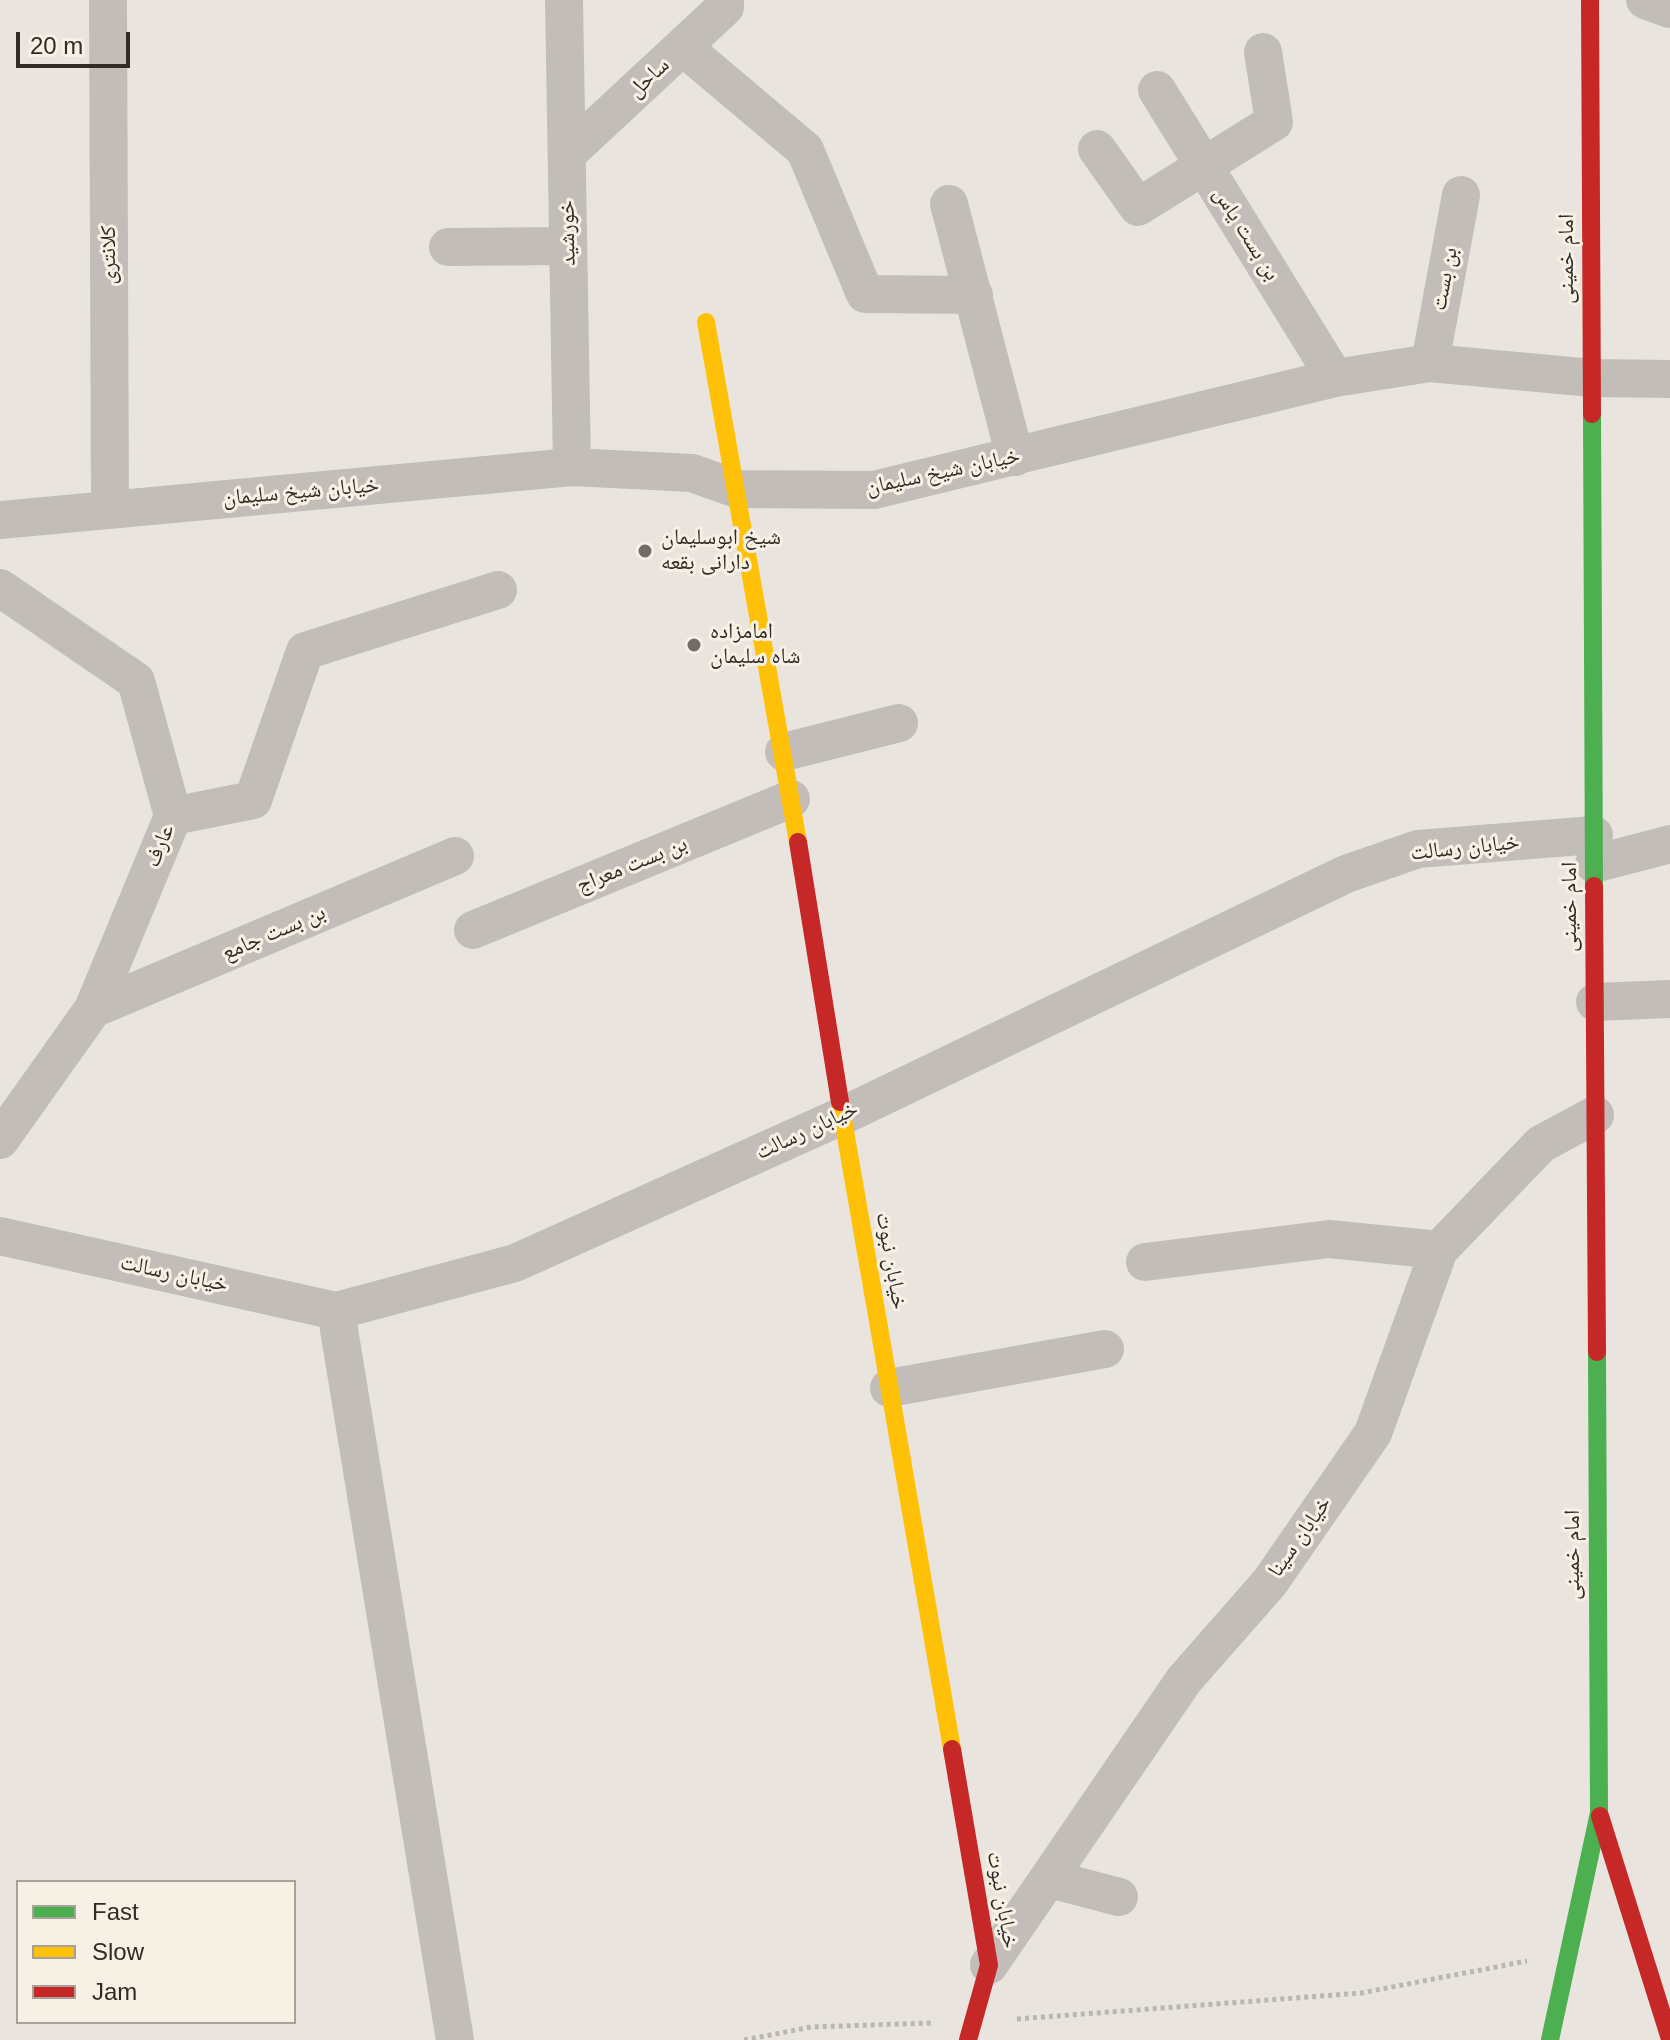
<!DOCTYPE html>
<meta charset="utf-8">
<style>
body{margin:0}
#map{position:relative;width:1670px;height:2040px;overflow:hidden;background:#e9e5de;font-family:Arial,sans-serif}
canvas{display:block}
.legend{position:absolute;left:16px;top:1880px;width:280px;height:144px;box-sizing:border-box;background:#f6f0e5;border:2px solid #a7a199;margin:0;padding:10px 14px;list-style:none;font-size:24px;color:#312b27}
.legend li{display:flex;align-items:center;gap:16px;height:40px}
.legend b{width:40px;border:2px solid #a7a199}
.scale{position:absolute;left:16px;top:32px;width:114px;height:36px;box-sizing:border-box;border:4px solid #312b27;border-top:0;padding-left:10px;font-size:24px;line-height:28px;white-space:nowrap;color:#312b27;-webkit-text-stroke:6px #f6f0e5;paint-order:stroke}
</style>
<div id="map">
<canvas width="1670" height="2040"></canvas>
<ul class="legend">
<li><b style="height:10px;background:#4caf50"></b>Fast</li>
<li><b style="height:10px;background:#ffc107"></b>Slow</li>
<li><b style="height:10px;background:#c62828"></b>Jam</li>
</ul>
<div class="scale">20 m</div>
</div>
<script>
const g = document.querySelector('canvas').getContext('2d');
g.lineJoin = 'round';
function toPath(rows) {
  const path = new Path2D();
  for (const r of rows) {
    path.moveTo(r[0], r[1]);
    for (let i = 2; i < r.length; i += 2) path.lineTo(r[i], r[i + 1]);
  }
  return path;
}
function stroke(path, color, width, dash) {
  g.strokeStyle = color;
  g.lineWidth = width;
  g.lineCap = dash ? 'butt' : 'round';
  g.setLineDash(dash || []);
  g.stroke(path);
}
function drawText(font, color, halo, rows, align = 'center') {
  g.font = font + ' Arial,"Noto Naskh Arabic",sans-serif';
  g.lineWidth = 6;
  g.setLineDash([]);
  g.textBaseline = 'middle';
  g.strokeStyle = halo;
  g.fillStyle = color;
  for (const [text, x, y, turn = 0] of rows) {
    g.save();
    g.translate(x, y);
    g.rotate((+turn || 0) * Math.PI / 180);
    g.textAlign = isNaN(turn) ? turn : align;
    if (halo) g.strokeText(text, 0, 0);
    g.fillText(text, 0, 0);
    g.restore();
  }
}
stroke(toPath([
 [1017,2019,1361,1993,1527,1961],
 [744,2040,811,2027,931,2023]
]), '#bbb6b0', 5, [4, 4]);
stroke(toPath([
 [108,0,110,509],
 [564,0,572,467],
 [1645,0,1670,9],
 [683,47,805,150,865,294,974,295],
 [1157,90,1335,378],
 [1097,149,1138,207,1274,122,1263,52],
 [567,154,725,7,725,0],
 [949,204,1015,457],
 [448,247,568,246],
 [1430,363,1461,195],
 [0,520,572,467,692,473,737,489,874,490,1335,378,1430,363,1592,378,1670,379],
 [0,588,136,681,173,816,93,1009,0,1140],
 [784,752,899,723],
 [173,816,253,800,305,651,498,590],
 [1594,864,1670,844],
 [473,930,791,799],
 [1595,1002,1670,999],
 [93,1009,455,856],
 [0,1236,336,1311,515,1263,842,1116,1346,874,1418,849,1594,835],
 [1145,1262,1329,1239,1439,1250],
 [336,1311,455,2040],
 [889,1388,1105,1349],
 [1050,1879,1119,1897],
 [989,1965,1184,1680,1270,1582,1373,1433,1439,1250,1541,1144,1595,1115]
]), '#c2bdb8', 38);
stroke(toPath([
 [1592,414,1594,886],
 [1550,2040,1599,1813,1597,1352]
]), '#4caf50', 18);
stroke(toPath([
 [706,322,798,842],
 [840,1102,952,1749]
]), '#ffc107', 18);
stroke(toPath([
 [1590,0,1592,414],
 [798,842,840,1102],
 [1594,886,1597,1352],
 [952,1749,989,1965,968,2040],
 [1600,1816,1670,2039]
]), '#c62828', 18);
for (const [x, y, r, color] of [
 [645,551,8,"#716c67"],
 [694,645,8,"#716c67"]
]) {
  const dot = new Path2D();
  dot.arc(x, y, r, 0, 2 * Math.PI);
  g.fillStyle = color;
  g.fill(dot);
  stroke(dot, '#f6f0e5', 3);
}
drawText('22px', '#312b27', '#f6f0e5', [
 ["ساحل",649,78,-43],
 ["خورشید",568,233,-91],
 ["بن بست یاس",1246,234,58],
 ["کلانتری",109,255,-90],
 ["امام خمینی",1567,259,-90],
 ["بن بست",1445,279,-79],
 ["خیابان شیخ سلیمان",943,472,-12],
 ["خیابان شیخ سلیمان",301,492,-5],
 ["عارف",160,846,-68],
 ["خیابان رسالت",1465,848,-6],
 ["بن بست معراج",632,865,-22],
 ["امام خمینی",1570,907,-90],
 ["بن بست جامع",274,933,-23],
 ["خیابان رسالت",807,1131,-25],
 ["خیابان نبوت",891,1261,80],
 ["خیابان رسالت",174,1274,12],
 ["خیابان سینا",1300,1537,-55],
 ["امام خمینی",1573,1555,-90],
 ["خیابان نبوت",1002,1900,80]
]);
drawText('22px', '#312b27', '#f6f0e5', [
 ["شیخ ابوسلیمان",661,538],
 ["دارانی بقعه",661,563],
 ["امامزاده",710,632],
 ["شاه سلیمان",710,657]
], 'left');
</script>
